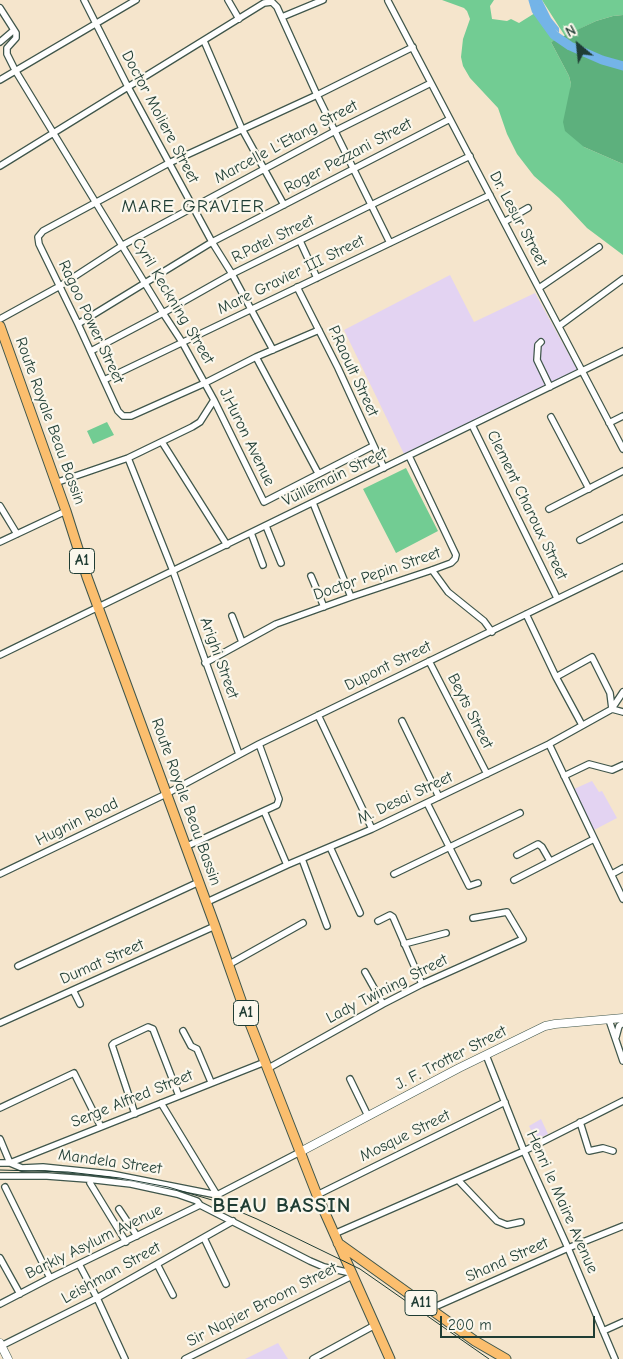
<!DOCTYPE html>
<style>
body{margin:0}
#map{position:relative;width:623px;height:1359px;overflow:hidden;background:#f5e5cc;font-family:"Comic Neue",sans-serif}
canvas{display:block}
.north{position:absolute;left:553px;top:20px;width:50px;height:50px;-webkit-text-stroke:4px #fbf7ec;paint-order:stroke;rotate:332deg;font-size:14px;font-weight:700;line-height:20px;text-align:center;color:#1f3d34}
.north::after{content:'';display:block;margin:auto;width:18px;height:22px;background:#1f3d34;clip-path:polygon(50% 0,100% 100%,50% 72%,0 100%)}
.scale{position:absolute;left:440px;top:1316px;width:155px;height:22px;box-sizing:border-box;border:2px solid #1f3d34;border-top:0;padding-left:6px;font-size:15px;line-height:18px;white-space:nowrap;color:#1f3d34;-webkit-text-stroke:4px #fbf7ec;paint-order:stroke}
</style>
<div id="map">
<canvas width="623" height="1359"></canvas>
<div class="north">N</div>
<div class="scale">200 m</div>
</div>
<script>
const g = document.querySelector('canvas').getContext('2d');
g.lineJoin = 'round';
function fillPath(path, color) {
  g.fillStyle = color;
  g.fill(path, 'evenodd');
}
function toPath(rows) {
  const path = new Path2D();
  for (const r of rows) {
    path.moveTo(r[0], r[1]);
    for (let i = 2; i < r.length; i += 2) path.lineTo(r[i], r[i + 1]);
  }
  return path;
}
function stroke(path, color, width, dash) {
  g.strokeStyle = color;
  g.lineWidth = width;
  g.lineCap = dash ? 'butt' : 'round';
  g.setLineDash(dash || []);
  g.stroke(path);
}
function drawText(font, color, halo, rows, align = 'center') {
  g.font = font + ' "Comic Neue",sans-serif';
  g.lineWidth = 4.5;
  g.setLineDash([]);
  g.textBaseline = 'middle';
  g.strokeStyle = halo;
  g.fillStyle = color;
  for (const [text, x, y, turn = 0] of rows) {
    g.save();
    g.translate(x, y);
    g.rotate((+turn || 0) * Math.PI / 180);
    g.textAlign = isNaN(turn) ? turn : align;
    if (halo) g.strokeText(text, 0, 0);
    g.fillText(text, 0, 0);
    g.restore();
  }
}
fillPath(toPath([
 [450,275,474,322,535,293,578,371,404,454,344,330],
 [592,781,599,792,602,791,617,818,594,830,574,789],
 [541,1119,548,1134,536,1140,529,1126],
 [278,1343,288,1359,245,1359,274,1345]
]), '#e3d3f2');
fillPath(toPath([
 [442,0,494,0,490,6,492,19,507,21,511,19,519,23,535,13,547,26,557,40,551,42,569,76,571,84,569,102,584,147,623,164,623,255,587,228,559,198,534,176,517,154,507,134,498,108,470,78,463,66,461,57,463,39,470,19,467,11,464,8],
 [542,0,623,0,623,15,613,16,596,21,565,36],
 [107,422,114,435,93,444,87,431],
 [406,468,438,531,396,553,363,489]
]), '#72cc93');
fillPath(toPath([
 [623,15,623,164,584,147,565,131,563,122,571,84,569,76,551,42,596,21,613,16]
]), '#5db07d');
fillPath(toPath([
 [533,0,542,0,551,18,559,28,559,33,536,12,533,4]
]), '#74b4e8');
stroke(toPath([
 [533,0,536,10,554,35,570,46,602,60,623,66]
]), '#74b4e8', 9);
const minor = toPath([
 [84,0,128,87,212,242,232,274,273,350],
 [228,0,239,19],
 [388,1,623,449],
 [0,8,16,33,16,38,7,48,7,54,15,70,163,313,182,342,214,400,264,502,373,446],
 [282,17,323,0],
 [204,41,242,129,284,205],
 [0,42,14,30],
 [0,80,136,0],
 [0,166,264,3,272,2,277,7,317,95,390,243],
 [504,222,528,208],
 [300,241,317,278],
 [297,287,338,368,384,468],
 [539,288,599,247],
 [0,319,60,286,123,245,335,131,431,83],
 [78,324,212,242,450,119],
 [559,326,623,279],
 [319,330,256,357,205,383,131,416,123,416,118,411,78,324,39,244,38,237,43,231,169,163,317,95,413,47],
 [541,342,538,345,537,360,550,387],
 [91,351,163,313,232,274,470,156],
 [256,357,318,473],
 [104,380,490,195],
 [551,417,589,489],
 [609,423,623,416],
 [472,425,557,598],
 [162,442,227,545],
 [128,458,173,571,239,754],
 [55,483,128,458,192,427,200,422,214,400],
 [313,503,351,597],
 [0,506,17,534],
 [549,509,623,471],
 [266,526,281,563],
 [251,533,263,565],
 [580,540,623,518],
 [0,542,66,511],
 [432,570,448,592,484,621,492,632],
 [311,576,324,607],
 [526,614,556,677],
 [232,616,242,642],
 [0,655,623,351],
 [429,661,487,774],
 [205,663,276,624,351,597,432,570,451,563,455,559,456,555,409,456],
 [613,707,623,692],
 [612,709,623,712],
 [318,715,372,829],
 [402,721,439,797],
 [582,725,556,677,592,657,610,693,612,709],
 [549,744,623,899],
 [564,776,589,764,612,770,623,765],
 [427,803,469,886,478,883],
 [264,811,287,865],
 [185,847,277,805,279,799,259,744],
 [330,847,360,913],
 [517,855,538,844,542,847,550,861],
 [302,859,327,926],
 [0,874,166,794,259,744,623,567],
 [394,874,520,813],
 [612,874,623,868],
 [514,880,594,839],
 [207,902,287,865,372,829,549,744,612,709],
 [378,921,390,915,393,917,422,984],
 [404,944,446,933],
 [228,965,303,923],
 [18,966,199,882],
 [365,972,383,1004],
 [73,990,80,1004],
 [609,1020,623,1061],
 [0,1023,215,926],
 [183,1031,191,1046,197,1049,211,1082],
 [616,1037,619,1026,623,1023],
 [486,1055,524,1151,568,1248,615,1359],
 [267,1069,383,1004,422,984,523,939,507,912,473,918],
 [350,1079,368,1116],
 [161,1103,217,1195],
 [0,1108,74,1073,101,1127],
 [135,1114,112,1045,114,1043,148,1027,153,1029,179,1096],
 [580,1122,589,1151,603,1148,613,1151],
 [0,1139,10,1163,265,1062],
 [0,1163,10,1163,22,1168,43,1167,111,1174,217,1195],
 [0,1176,47,1176,87,1179,131,1184,177,1194,197,1201,200,1205,310,1261,324,1267,351,1273],
 [458,1180,497,1221,507,1225,521,1222],
 [90,1183,126,1242],
 [5,1187,50,1278],
 [217,1195,300,1152],
 [317,1195,505,1102],
 [119,1209,137,1236],
 [334,1234,524,1151,623,1101],
 [204,1238,226,1284],
 [0,1258,20,1294],
 [79,1264,97,1298,125,1359],
 [157,1264,173,1295],
 [0,1304,50,1278,200,1205],
 [430,1309,568,1248,623,1226],
 [603,1331,623,1322],
 [1,1346,97,1298,233,1221],
 [185,1359,352,1276],
 [313,1359,375,1325]
]);
const tertiary = toPath([
 [300,1152,459,1068,545,1026,555,1024,623,1018],
 [0,1343,8,1359]
]);
const primary = toPath([
 [0,326,66,511,87,577,215,926,242,1003,317,1195,390,1359],
 [338,1243,475,1341,506,1359]
]);
stroke(minor, '#3f564b', 8);
stroke(tertiary, '#3f564b', 9);
stroke(primary, '#3f564b', 11);
stroke(minor, '#fff', 5.5);
stroke(tertiary, '#fff', 8);
stroke(primary, '#fbbe6e', 9);
stroke(toPath([
 [0,1170,68,1172,120,1178,168,1187,212,1200,257,1219,360,1269,489,1359]
]), '#1f3d34', 1);
for (const [x, y, w] of [
 [82,561,25],
 [246,1013,25],
 [421,1303,32]
]) {
  const box = new Path2D();
  box.roundRect(x - w / 2, y - 12.5, w, 25, 4);
  g.fillStyle = '#fbf7ec';
  g.fill(box);
  stroke(box, '#1f3d34', 1);
}
drawText('bold 15px', '#1f3d34', null, [
 ["A1",82,561],
 ["A1",246,1013],
 ["A11",421,1303]
]);
drawText('16px', '#1f3d34', '#fbf7ec', [
 ["Doctor Moliere Street",160,117,62],
 ["Marcelle L'Etang Street",286,142,-28],
 ["Roger Pezzani Street",348,156,-28],
 ["Dr. Lesur Street",518,219,62],
 ["R.Patel Street",273,239,-26],
 ["Mare Gravier III Street",291,275,-26],
 ["Cyril Keckning Street",173,301,59],
 ["Ragoo Power Street",91,322,65],
 ["P.Raoult Street",353,371,65],
 ["Route Royale Beau Bassin",50,421,70],
 ["J.Huron Avenue",247,437,64],
 ["Vuillemain Street",335,477,-26],
 ["Clement Charoux Street",527,505,64],
 ["Doctor Pepin Street",377,574,-19],
 ["Arighi Street",219,658,70],
 ["Dupont Street",388,666,-26],
 ["Beyts Street",470,711,63],
 ["M. Desai Street",405,798,-25],
 ["Route Royale Beau Bassin",186,802,70],
 ["Hugnin Road",77,822,-26],
 ["Dumat Street",102,962,-24],
 ["Lady Twining Street",387,989,-27],
 ["J. F. Trotter Street",451,1058,-27],
 ["Serge Alfred Street",132,1099,-22],
 ["Mosque Street",405,1136,-26],
 ["Mandela Street",110,1162,8],
 ["Henri le Maire Avenue",562,1202,66],
 ["Barkly Asylum Avenue",94,1242,-26],
 ["Shand Street",507,1260,-24],
 ["Leishman Street",111,1273,-29],
 ["Sir Napier Broom Street",262,1305,-27]
]);
g.letterSpacing = '1px';
drawText('19px', '#1f3d34', '#fbf7ec', [
 ["MARE GRAVIER",193,207]
]);
g.letterSpacing = '0px';
g.letterSpacing = '1px';
drawText('bold 21px', '#1f3d34', '#fbf7ec', [
 ["BEAU BASSIN",282,1206]
]);
g.letterSpacing = '0px';
</script>
